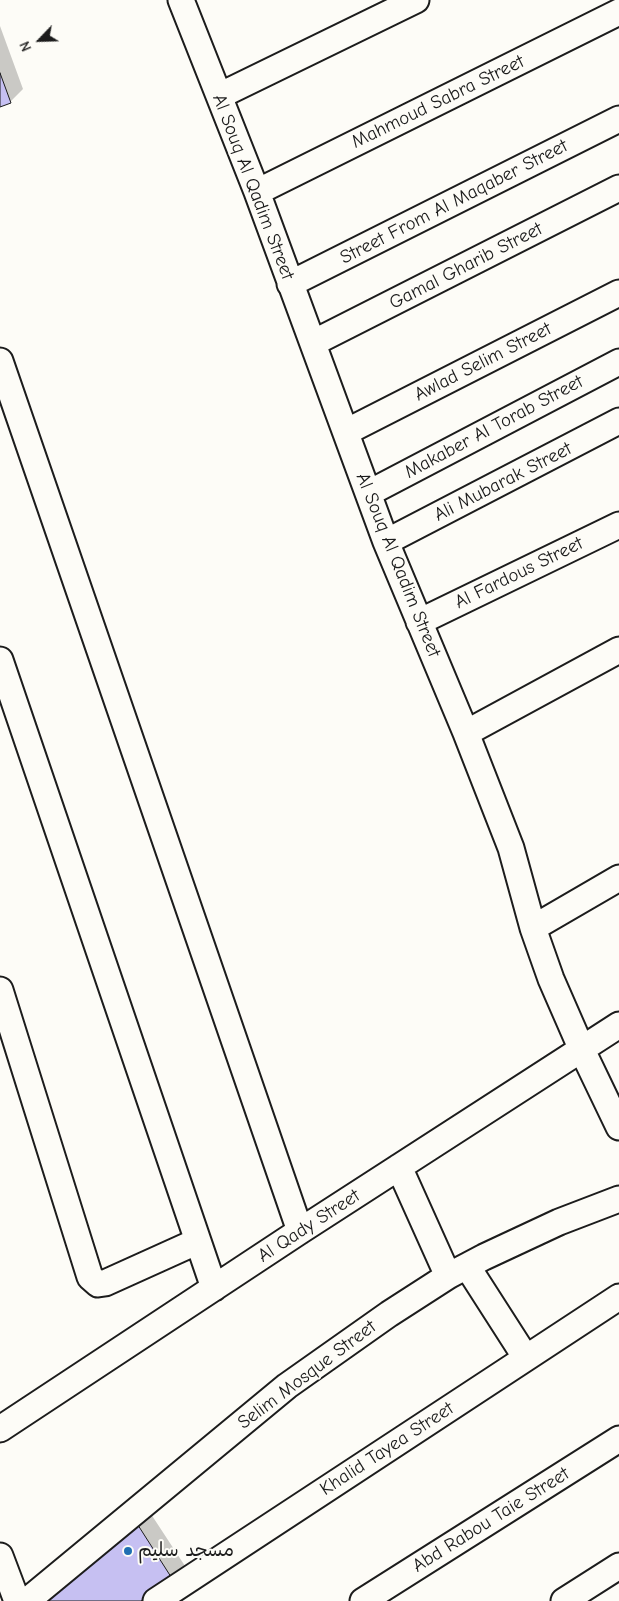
<!DOCTYPE html>
<meta charset="utf-8">
<style>
body{margin:0}
#map{position:relative;width:619px;height:1601px;overflow:hidden;background:#fdfcf7;font-family:"Comic Neue",sans-serif}
canvas{display:block}
.north{position:absolute;left:15px;top:15px;width:50px;height:50px;-webkit-text-stroke:4px #fdfcf7;paint-order:stroke;rotate:246deg;font-size:14px;font-weight:700;line-height:20px;text-align:center;color:#1c1c1c}
.north::after{content:'';display:block;margin:auto;width:18px;height:22px;background:#1c1c1c;clip-path:polygon(50% 0,100% 100%,50% 72%,0 100%)}
</style>
<div id="map">
<canvas width="619" height="1601"></canvas>
<div class="north">N</div>
</div>
<script>
const g = document.querySelector('canvas').getContext('2d');
g.lineJoin = 'round';
function fillPath(path, color) {
  g.fillStyle = color;
  g.fill(path, 'evenodd');
}
function toPath(rows) {
  const path = new Path2D();
  for (const r of rows) {
    path.moveTo(r[0], r[1]);
    for (let i = 2; i < r.length; i += 2) path.lineTo(r[i], r[i + 1]);
  }
  return path;
}
function stroke(path, color, width, dash) {
  g.strokeStyle = color;
  g.lineWidth = width;
  g.lineCap = dash ? 'butt' : 'round';
  g.setLineDash(dash || []);
  g.stroke(path);
}
function drawText(font, color, halo, rows, align = 'center') {
  g.font = font + ' "Comic Neue","Playpen Sans Arabic",sans-serif';
  g.lineWidth = 4;
  g.setLineDash([]);
  g.textBaseline = 'middle';
  g.strokeStyle = halo;
  g.fillStyle = color;
  for (const [text, x, y, turn = 0] of rows) {
    g.save();
    g.translate(x, y);
    g.rotate((+turn || 0) * Math.PI / 180);
    g.textAlign = isNaN(turn) ? turn : align;
    if (halo) g.strokeText(text, 0, 0);
    g.fillText(text, 0, 0);
    g.restore();
  }
}
fillPath(toPath([
 [0,26,23,89,10,102,0,106],
 [149,1511,185,1566,172,1579,139,1601,47,1601]
]), '#0003');
const building = toPath([
 [0,73,11,103,0,107,0,73],
 [136,1522,173,1580,141,1601,45,1601,136,1522]
]);
fillPath(building, '#c6c0f2');
stroke(building, '#1c1c1c', 1);
const street = toPath([
 [181,0,257,192,386,542,466,733,511,848,533,928,551,979,582,1050,619,1127],
 [219,96,416,0],
 [257,192,619,12],
 [290,284,619,119],
 [313,343,619,188],
 [0,361,300,1231],
 [346,432,619,293],
 [369,493,619,362],
 [386,542,619,421],
 [419,622,619,525],
 [0,660,214,1288],
 [466,733,619,650],
 [533,928,619,878],
 [0,990,90,1277,98,1284,105,1283,198,1241],
 [399,1167,448,1276],
 [467,1266,526,1358],
 [0,1429,300,1231,619,1025],
 [0,1556,17,1601],
 [27,1601,287,1386,389,1314,448,1276,484,1257,559,1222,619,1199],
 [156,1601,619,1297],
 [363,1601,619,1439],
 [564,1601,619,1566]
]);
stroke(street, '#1c1c1c', 29);
stroke(street, '#fdfcf7', 25);
for (const [x, y, r, color] of [
 [128,1551,5,"#1f6fb2"]
]) {
  const dot = new Path2D();
  dot.arc(x, y, r, 0, 2 * Math.PI);
  g.fillStyle = color;
  g.fill(dot);
  stroke(dot, '#fdfcf7', 2);
}
drawText('19px', '#1c1c1c', '#fdfcf7', [
 ["Mahmoud Sabra Street",438,102,-26],
 ["Al Souq Al Qadim Street",253,187,69],
 ["Street From Al Maqaber Street",454,202,-27],
 ["Gamal Gharib Street",466,266,-27],
 ["Awlad Selim Street",483,362,-27],
 ["Makaber Al Torab Street",494,427,-28],
 ["Ali Mubarak Street",503,482,-27],
 ["Al Souq Al Qadim Street",398,565,68],
 ["Al Fardous Street",519,573,-26],
 ["Al Qady Street",309,1226,-33],
 ["Selim Mosque Street",307,1375,-37],
 ["Khalid Tayea Street",387,1449,-33],
 ["Abd Rabou Taie Street",491,1520,-32]
]);
drawText('19px', '#1c1c1c', '#fdfcf7', [
 ["مسجد سليم",138,1551]
], 'left');
</script>
